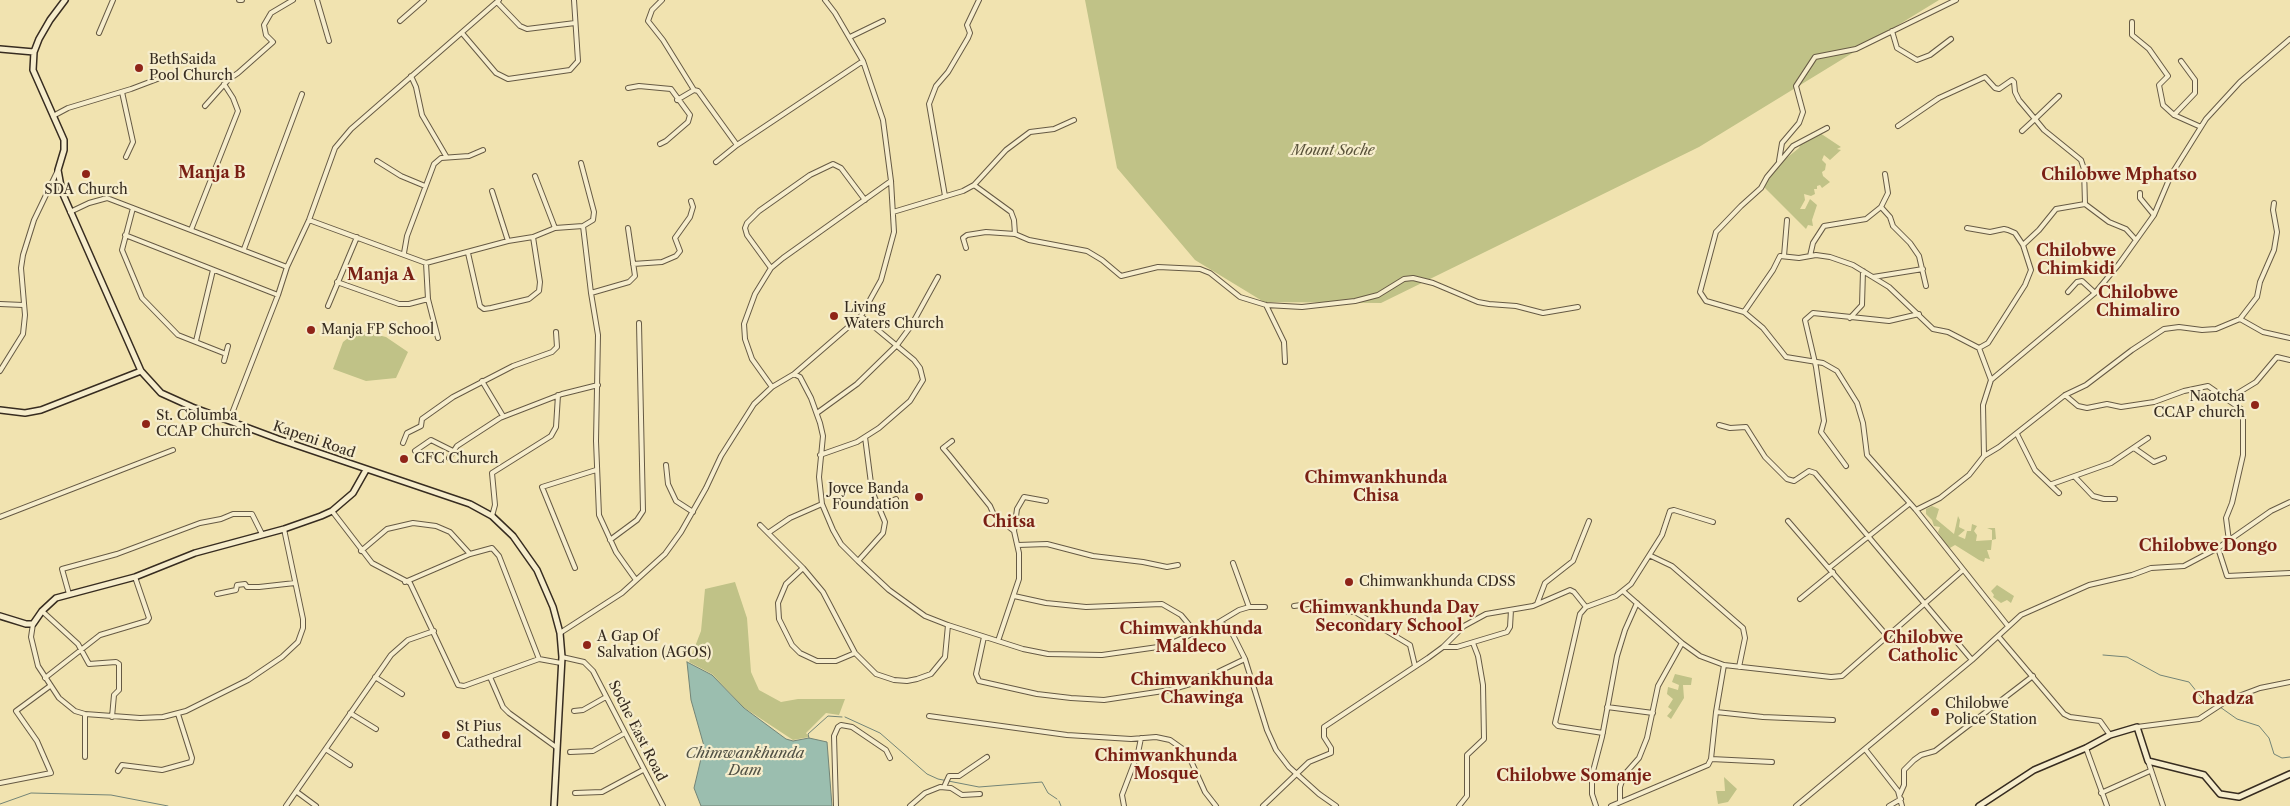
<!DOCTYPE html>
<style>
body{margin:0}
canvas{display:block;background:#f1e3b0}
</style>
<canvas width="2290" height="806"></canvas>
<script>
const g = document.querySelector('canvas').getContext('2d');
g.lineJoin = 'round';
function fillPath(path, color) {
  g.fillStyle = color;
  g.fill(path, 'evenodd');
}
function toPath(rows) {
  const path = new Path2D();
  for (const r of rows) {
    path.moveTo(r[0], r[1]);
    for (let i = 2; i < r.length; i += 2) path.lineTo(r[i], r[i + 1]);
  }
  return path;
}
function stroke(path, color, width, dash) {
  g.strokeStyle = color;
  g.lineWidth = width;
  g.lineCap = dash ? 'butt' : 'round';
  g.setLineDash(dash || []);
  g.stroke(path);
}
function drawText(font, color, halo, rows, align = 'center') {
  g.font = font + ' "Libre Caslon Text",serif';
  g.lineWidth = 4.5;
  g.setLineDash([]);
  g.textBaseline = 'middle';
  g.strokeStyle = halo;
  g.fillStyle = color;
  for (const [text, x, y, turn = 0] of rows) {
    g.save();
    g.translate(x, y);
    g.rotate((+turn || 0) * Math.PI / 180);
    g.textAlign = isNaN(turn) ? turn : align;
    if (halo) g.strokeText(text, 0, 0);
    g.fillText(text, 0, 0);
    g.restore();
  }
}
fillPath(toPath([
 [1085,0,1939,0,1699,147,1381,303,1264,302,1195,260,1117,168],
 [1820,133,1841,147,1837,149,1841,150,1830,160,1824,155,1822,160,1826,164,1825,170,1822,172,1823,176,1830,182,1822,188,1820,185,1817,186,1817,189,1814,189,1815,194,1811,196,1804,194,1805,200,1800,209,1805,209,1810,199,1817,205,1812,220,1813,226,1808,225,1806,229,1761,184,1769,172,1799,148,1802,141],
 [358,330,386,337,408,352,396,378,366,381,333,369,343,342],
 [1932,506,1939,509,1936,519,1954,534,1958,516,1960,520,1959,527,1965,530,1958,536,1965,539,1967,531,1971,531,1972,524,1977,526,1974,531,1977,535,1976,541,1992,540,1992,530,1987,528,1995,528,1996,539,1992,540,1991,550,1987,550,1990,559,1985,558,1984,562,1979,560,1955,545,1950,548,1940,539,1941,537,1938,532,1940,527,1934,526,1932,520,1926,514,1926,509],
 [735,582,747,618,751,672,759,690,781,702,798,699,845,699,839,715,826,713,806,733,809,737,793,740,743,707,712,674,689,662,701,631,705,589],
 [1997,585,2014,596,2011,603,2007,600,2001,603,1993,597,1994,595,1991,591],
 [1675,674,1692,678,1691,685,1683,685,1684,698,1671,719,1667,716,1672,710,1668,707,1673,699,1667,694,1668,687,1678,690,1679,685,1672,682],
 [1724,777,1737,789,1728,802,1718,804,1716,791,1725,791]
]), '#c0c287');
const water = toPath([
 [687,662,712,675,744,708,786,739,793,741,809,738,827,742,832,806,701,806,694,788,704,746,691,700,687,662]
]);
fillPath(water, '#9bbeaf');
stroke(water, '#738476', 1);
stroke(toPath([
 [2103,655,2127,657,2160,675,2189,682,2205,702,2216,706],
 [2220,707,2237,719,2259,726,2269,738,2274,754,2282,758,2290,757],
 [845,717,880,733,927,774,938,779,979,787,1042,782,1048,793,1057,799],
 [809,738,808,734,828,716,842,717],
 [1059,801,1061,806],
 [0,804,31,793,111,795,168,806]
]), '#738476', 1);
const street = toPath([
 [239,0,242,0],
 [317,0,329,41],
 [662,0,652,10,648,21,663,40,694,90],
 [497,2,520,26,527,29,575,23],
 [400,21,424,0],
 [2132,22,2132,35,2149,49,2168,76,2159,85,2163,105,2174,115,2201,127],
 [1892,31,1897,48,1917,60,1930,55,1951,39],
 [99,33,113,0],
 [462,33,496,73,508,79,570,70,578,61,574,0],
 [850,37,883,21],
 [411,76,416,87,422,115,446,156],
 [628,88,639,86,671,89,690,115,688,122,666,141,660,144],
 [122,92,133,142,126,157],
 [2059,96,2035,119,2044,130,2081,160,2084,169,2085,204],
 [677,100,694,90,698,91,737,145],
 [205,106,229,79,238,73,273,42,266,35,264,25,271,13,293,0],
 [2174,115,2195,93,2195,80,2181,61],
 [53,116,68,108,131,89,168,75],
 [1898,126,1939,98,1985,77,1995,88,1999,89,2012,80,2014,82,2015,92,2019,100,2035,119,2022,131],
 [1827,128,1793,146,1767,177,1761,188,1741,206,1716,232,1700,292,1706,301,1744,312,1763,328,1786,357,1823,363,1837,371,1857,403,1863,423,1867,455,1916,510,2008,626],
 [377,161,401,176,425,186],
 [1779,161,1782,143,1799,123,1803,112,1796,86,1815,57,1856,49,1956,0],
 [716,162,737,145,863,61],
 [535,176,555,228],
 [492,191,508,241],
 [2140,193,2140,198,2154,215],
 [945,196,929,104,936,86,948,72,968,38,970,33,967,25,979,0],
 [2085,204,2109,222,2126,229,2136,240],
 [1881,207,1890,217,1893,226,1910,243,1919,256,1926,286],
 [133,208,122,250,142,298,178,335,226,354],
 [70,212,89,203,107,198,287,267],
 [893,212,963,191,974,185],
 [309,220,426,263,508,241,533,237,555,228,583,226,593,220,594,212,581,163],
 [583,226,591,293,598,335,596,441,599,515,616,552,636,580],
 [1967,228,1990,232,2004,229,2008,230,2015,233,2023,245,2039,230,2056,209,2085,204],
 [191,230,238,111,233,98,224,84],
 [1015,234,1014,220,1011,212,974,185,1006,150,1030,132,1054,129,1074,120],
 [125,235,278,295],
 [966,248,963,238,967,235,986,232,1015,234,1029,240,1087,251,1102,260,1121,276,1158,267,1200,269,1210,273,1240,297,1266,305,1302,307,1355,301,1378,295,1404,279,1413,278,1433,283,1478,302,1489,304,1516,306,1543,313,1578,307],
 [244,249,302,94],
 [404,253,407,236,434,164,441,158,469,156,483,150],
 [468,253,480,306,484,309,491,308,529,299,539,291,540,282,533,237],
 [1784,256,1787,220],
 [1810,256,1813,243,1824,226,1866,219,1881,207,1888,193,1885,174],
 [426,263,428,299,438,338],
 [633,264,662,262,676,256,680,251,675,238,690,217,693,207,691,201],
 [771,268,747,235,745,228,747,223,759,211,810,175,833,164,841,168,865,200],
 [1873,277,1923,269],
 [337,282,399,304,409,304,428,299],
 [2068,292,2077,282,2082,281,2095,293],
 [591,293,629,282,635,276,628,228],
 [0,304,23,305],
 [1266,305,1284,342,1285,362],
 [328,306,357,237],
 [1744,312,1773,270,1780,256,1799,258,1816,255,1830,257,1853,265,1889,287,1933,329,1948,332,1979,348,1988,343,2025,285,2031,270,2023,245],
 [1850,318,1862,305,1863,271],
 [2240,319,2263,332,2290,338],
 [196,341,213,270],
 [1979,348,1991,380],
 [224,361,228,346],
 [0,371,23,334,25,315,21,268,23,255,34,220,58,170],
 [794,374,861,316,881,280,894,232,891,181,883,120,863,61,835,13,825,0],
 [482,381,503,416],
 [772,387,752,359,745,339,744,324,755,294,771,268,783,258,891,181],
 [2065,395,2078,406,2087,408,2107,404,2121,407,2154,402,2184,391,2208,386,2241,409,2243,412,2243,455,2232,503,2226,518,2229,541],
 [2228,399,2256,382,2277,357,2290,360],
 [817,413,857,384,897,345,911,326,938,277],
 [229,421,278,295,287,267,309,220,335,148,351,129,499,0],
 [1719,425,1730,428,1746,427,1765,457,1787,479,1794,481,1809,471,1815,473,1972,660],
 [2017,434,2035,470,2059,493],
 [952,441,943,448,949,455,990,506,994,515,1014,531],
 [403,443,407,433,421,426,422,419,453,397,513,366,552,352,557,347,556,332],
 [2134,448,2154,462,2164,458],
 [415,451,431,440,453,451],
 [820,455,857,442,879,428,910,401,923,380,920,368,914,360,861,316],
 [1984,456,1999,447,2065,395,2086,385,2132,350,2164,329,2179,327,2202,330,2216,329,2240,319,2257,297,2260,282,2274,250,2277,232,2273,210,2274,203],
 [449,458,457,446,500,418,562,394,598,385],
 [666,465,668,484,676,501,693,512],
 [1846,466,1821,432,1824,421,1816,367,1805,320,1813,313,1889,321,1919,314],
 [2075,477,2093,496,2104,499,2115,499],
 [2052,484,2111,463,2148,438],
 [879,506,896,499],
 [1916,510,1940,498,1969,475,1984,456,1983,405,1991,380,2095,293,2119,264,2154,215,2171,175,2206,119,2240,82,2290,39],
 [332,511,372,563,410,583,458,685,464,686,539,659,561,663],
 [492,516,495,505,492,473,551,436,556,427,558,395],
 [0,517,173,450],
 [1788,521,1888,637],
 [760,525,803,568,823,592,855,653,876,674,894,680,907,681,917,679,931,674,945,657,948,625],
 [768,533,790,518,822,504],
 [610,540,637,520,643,511,639,323],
 [1018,545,1047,544,1093,556,1143,562,1167,567,1178,565],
 [2218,548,2227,576,2290,573],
 [361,551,387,529,413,523,436,526,450,532,470,554],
 [1651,556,1672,566,1743,628,1745,638,1739,667],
 [858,561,883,533,885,522,872,491,865,437],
 [1233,563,1249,607],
 [575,568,542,487,596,470],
 [803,568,786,584,778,603,779,619,792,645,800,653,817,661,836,661,855,653],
 [1829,568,1909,504],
 [405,582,470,554,492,548,499,556,539,659],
 [69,594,62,569,117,554,200,523,221,519,233,514,252,514,262,534],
 [217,594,236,590,237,585,245,584,247,587,259,587,295,583],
 [1014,596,1046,603,1086,607,1162,604,1181,615,1196,633],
 [1800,599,1833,572],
 [1537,604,1545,583,1573,561,1589,521],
 [1294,606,1322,602,1336,611,1355,612,1410,645,1415,666],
 [42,611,78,644,89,664,116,662,119,664,119,690,114,695,112,717],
 [1219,622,1227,627,1233,635,1245,659,1267,730,1276,750,1289,767,1319,794,1336,806],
 [33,624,31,637,38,666,59,698,75,711,85,714,140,718,163,717,186,711,248,680,282,657,298,642,303,628,303,619,284,529],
 [560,633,622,593,665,554,681,532,706,488,721,456,754,404,772,387,794,374,800,377,811,398,820,423,823,436,819,477,822,504,833,530,841,544,858,561,889,590,925,616,948,625,1023,649,1048,654,1102,655,1165,646,1219,622,1239,610,1249,607,1265,607],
 [1998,636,2064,714,2070,717,2100,721,2110,735],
 [984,637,976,674,979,681,1037,694,1071,698,1104,700,1170,690,1197,682,1245,659],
 [998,641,1019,579,1019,553,1014,531,1017,509,1024,497,1046,501],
 [1443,647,1457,647,1507,632,1510,627,1511,610],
 [562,657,584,662,593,671,663,806],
 [1724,665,1831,677,1842,676,1963,570],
 [375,677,402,694],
 [490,677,503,707,509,713,556,747],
 [45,678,100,635,147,621,149,618,135,577],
 [1607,707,1653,713],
 [574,711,583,710,606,697],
 [1716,712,1763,717,1833,720],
 [350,713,376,729],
 [929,716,1067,735,1131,739,1156,737,1170,740,1187,752,1205,792,1216,806],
 [2137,727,2199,719,2228,700,2260,688,2290,682],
 [1603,733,1558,726,1555,723,1580,614,1586,607,1616,596,1631,584,1662,535,1670,511,1674,510,1713,522],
 [2086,748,2107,806],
 [1865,749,1898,791,1902,806],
 [327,750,350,765],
 [570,752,593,751,625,733],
 [85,757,85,714],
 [1711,759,1772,762],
 [2148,761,2163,806],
 [118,771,122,765,162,770,191,762,192,758,178,714],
 [0,783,51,773,37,741,16,711,50,686],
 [944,787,949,776,959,776,987,757],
 [297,792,316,806],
 [575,793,602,792,643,770],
 [2101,793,2150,771],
 [1900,794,1904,785,1904,770,1914,760,1921,755,1935,751,2033,676],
 [1620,802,1620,787,1624,775,1639,758,1647,738,1658,686,1682,643],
 [286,806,391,655,408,640,434,631],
 [836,806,834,736,838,727,841,725,852,727,886,750,890,758],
 [910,806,925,793,940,787,951,788,962,795,980,794],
 [1124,806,1122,795,1138,753,1141,738],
 [1263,806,1309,762,1331,753,1331,748,1324,737,1324,727,1428,658,1443,647,1464,626,1486,614,1533,606,1570,590,1574,592,1586,607],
 [1459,806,1467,796,1467,755,1484,739,1483,685,1478,656,1473,643],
 [1596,806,1592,794,1592,775,1602,737,1617,656,1625,630,1637,603],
 [1611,806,1708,765,1711,759,1716,712,1724,665,1700,656,1682,643,1623,591],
 [1796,806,1972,660,2021,615,2089,585,2132,575,2151,568,2184,566,2218,548,2271,511,2290,502],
 [1889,806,1901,799]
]);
const secondary = toPath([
 [65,0,50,20,39,39,34,52,33,70,64,140,64,150,58,170,62,192,141,371,161,393,192,407,278,439,470,504,492,516,513,536,537,570,553,607,560,633,562,657,554,806],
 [0,49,34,52],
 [0,410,25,413,41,410,141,371],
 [0,616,26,624,33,624,42,611,56,598,135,577,195,553,284,529,321,516,332,511,353,493,366,470],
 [1979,806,2034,770,2086,748,2110,735,2137,727,2148,761,2204,775,2220,794,2239,797,2290,774]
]);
stroke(street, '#665a44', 6);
stroke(secondary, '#372c20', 8);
stroke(street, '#f6edcc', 4);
stroke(secondary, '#f6edcc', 5);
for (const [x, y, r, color] of [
 [139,68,5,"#8f2418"],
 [86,174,5,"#8f2418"],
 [834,316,5,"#8f2418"],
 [311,330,5,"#8f2418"],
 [2255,405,5,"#8f2418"],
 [146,424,5,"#8f2418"],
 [404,459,5,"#8f2418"],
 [919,497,5,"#8f2418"],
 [1349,582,5,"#8f2418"],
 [587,645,5,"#8f2418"],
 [1935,712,5,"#8f2418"],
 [446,735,5,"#8f2418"]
]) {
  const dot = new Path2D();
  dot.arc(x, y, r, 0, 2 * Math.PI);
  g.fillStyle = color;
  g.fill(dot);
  stroke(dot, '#f6edcc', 2);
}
drawText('14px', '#372c20', '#f6edcc', [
 ["BethSaida",149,60],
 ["Pool Church",149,76],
 ["SDA Church",86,190,"center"],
 ["Living",844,308],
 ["Waters Church",844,324],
 ["Manja FP School",321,330],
 ["Naotcha",2245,397,"right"],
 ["CCAP church",2245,413,"right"],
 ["St. Columba",156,416],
 ["CCAP Church",156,432],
 ["CFC Church",414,459],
 ["Joyce Banda",909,489,"right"],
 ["Foundation",909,505,"right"],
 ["Chimwankhunda CDSS",1359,582],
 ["A Gap Of",597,637],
 ["Salvation (AGOS)",597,653],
 ["Chilobwe",1945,704],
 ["Police Station",1945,720],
 ["St Pius",456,727],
 ["Cathedral",456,743]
], 'left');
drawText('italic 14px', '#59523a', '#f6edcc', [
 ["Mount Soche",1333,151]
]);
drawText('14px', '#372c20', '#f6edcc', [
 ["Kapeni Road",314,440,19],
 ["Soche East Road",637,731,63]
]);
drawText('italic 15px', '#505044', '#f6edcc', [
 ["Chimwankhunda",745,754],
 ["Dam",745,771]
]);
drawText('bold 16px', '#7a1f14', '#f6edcc', [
 ["Manja B",212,173],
 ["Chilobwe Mphatso",2119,175],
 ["Chilobwe",2076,251],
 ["Chimkidi",2076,269],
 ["Manja A",381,275],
 ["Chilobwe",2138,293],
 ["Chimaliro",2138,311],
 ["Chimwankhunda",1376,478],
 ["Chisa",1376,496],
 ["Chitsa",1009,522],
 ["Chilobwe Dongo",2208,546],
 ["Chimwankhunda Day",1389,608],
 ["Secondary School",1389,626],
 ["Chimwankhunda",1191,629],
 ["Maldeco",1191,647],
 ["Chilobwe",1923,638],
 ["Catholic",1923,656],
 ["Chimwankhunda",1202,680],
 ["Chawinga",1202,698],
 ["Chadza",2223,699],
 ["Chimwankhunda",1166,756],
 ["Mosque",1166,774],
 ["Chilobwe Somanje",1574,776]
]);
</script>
